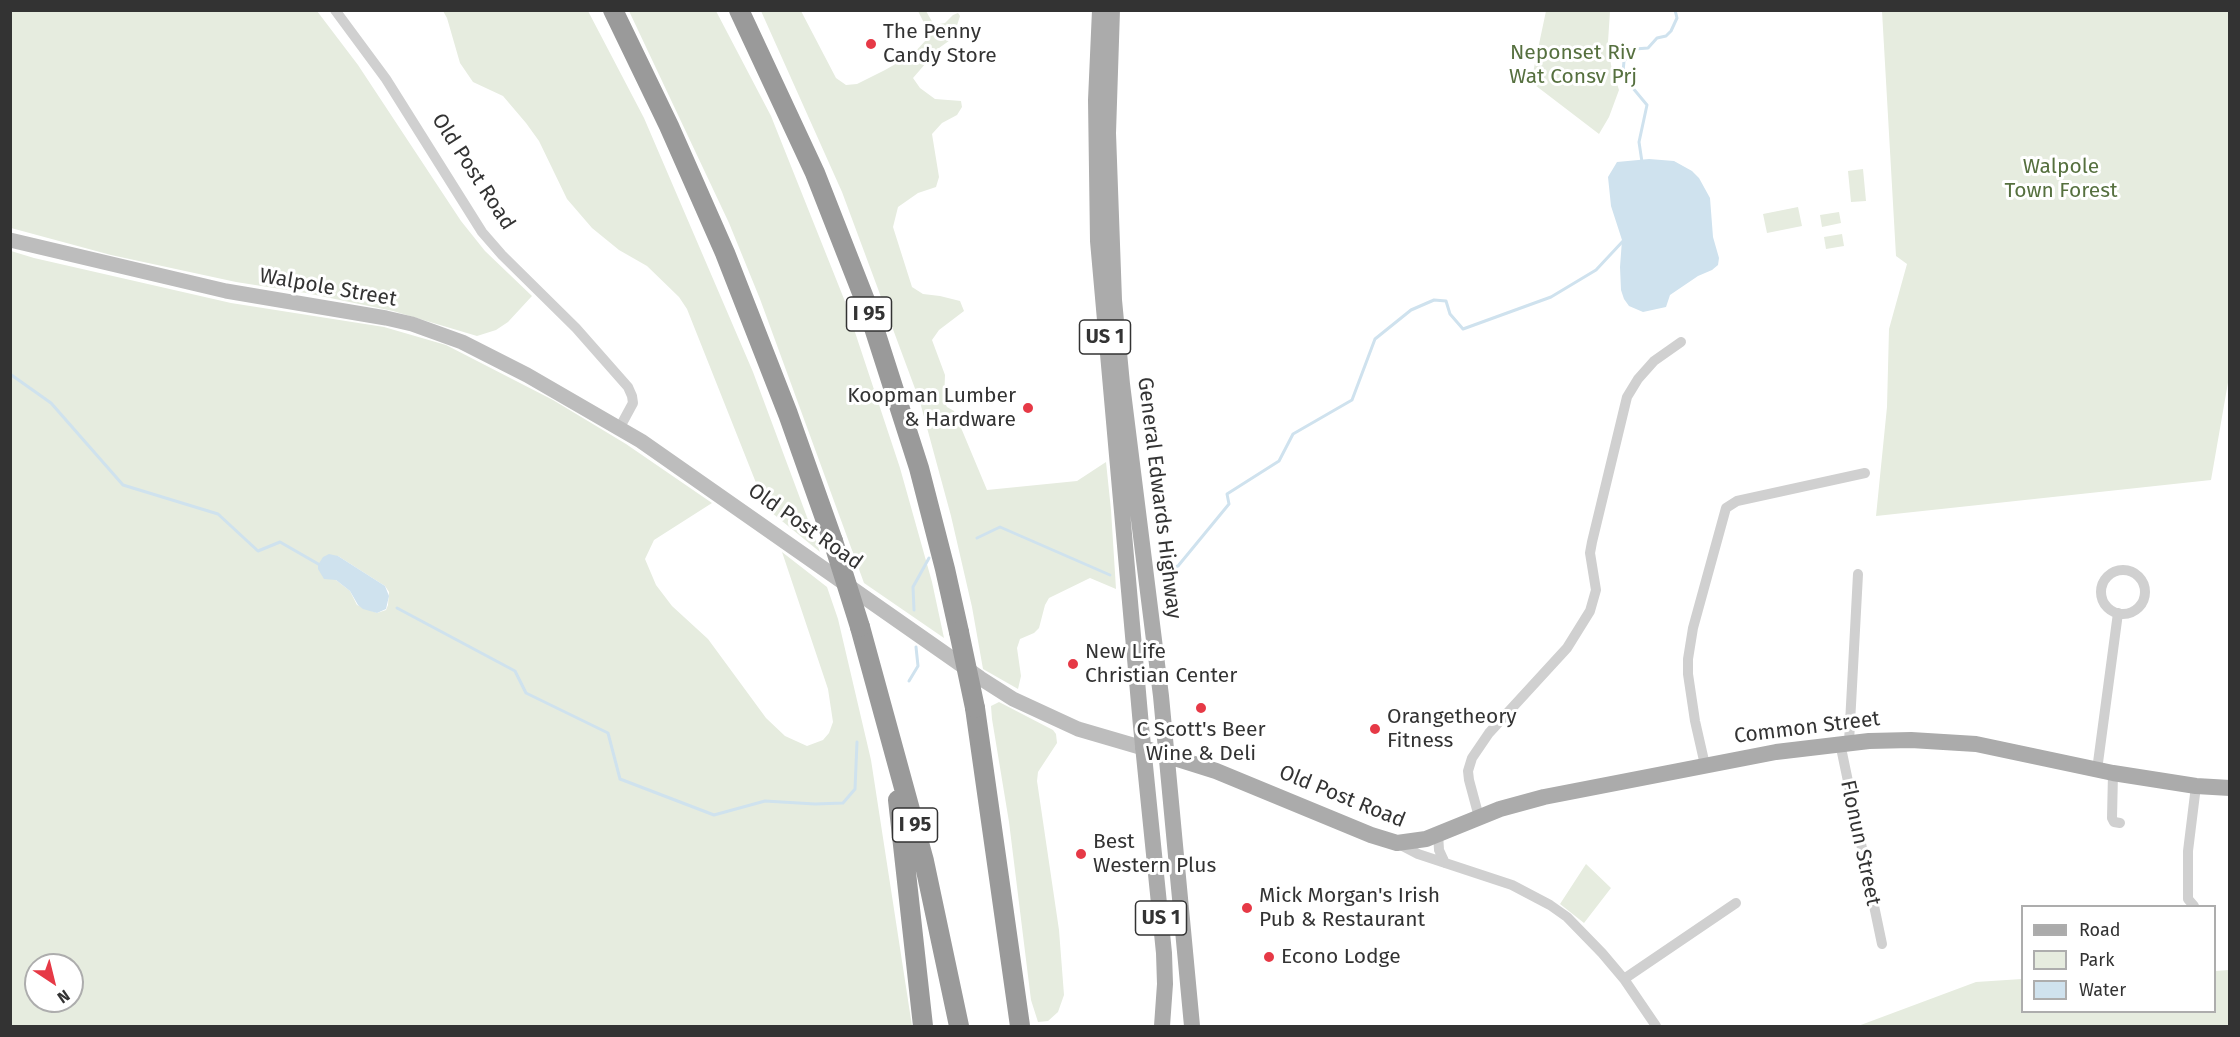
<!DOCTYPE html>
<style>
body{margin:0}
#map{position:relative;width:2240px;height:1037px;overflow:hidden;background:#fff;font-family:"Fira Sans",sans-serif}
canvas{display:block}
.frame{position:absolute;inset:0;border:12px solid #333;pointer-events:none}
.legend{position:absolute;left:2021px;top:905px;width:195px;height:108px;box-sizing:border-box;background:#fff;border:2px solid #adadad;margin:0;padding:8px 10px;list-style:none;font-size:18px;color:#333}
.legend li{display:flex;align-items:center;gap:12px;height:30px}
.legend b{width:30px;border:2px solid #adadad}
.north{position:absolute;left:24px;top:953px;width:60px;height:60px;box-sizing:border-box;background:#fff;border:2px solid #adadad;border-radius:50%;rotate:145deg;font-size:16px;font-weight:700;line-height:24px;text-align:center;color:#333}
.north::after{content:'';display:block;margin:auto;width:21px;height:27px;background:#e63946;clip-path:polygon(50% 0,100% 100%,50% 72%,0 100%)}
</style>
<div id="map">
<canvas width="2240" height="1037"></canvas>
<div class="frame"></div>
<ul class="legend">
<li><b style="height:8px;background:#ababab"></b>Road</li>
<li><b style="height:16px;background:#e6ecdf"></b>Park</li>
<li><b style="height:16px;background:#cfe2ee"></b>Water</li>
</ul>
<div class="north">N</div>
</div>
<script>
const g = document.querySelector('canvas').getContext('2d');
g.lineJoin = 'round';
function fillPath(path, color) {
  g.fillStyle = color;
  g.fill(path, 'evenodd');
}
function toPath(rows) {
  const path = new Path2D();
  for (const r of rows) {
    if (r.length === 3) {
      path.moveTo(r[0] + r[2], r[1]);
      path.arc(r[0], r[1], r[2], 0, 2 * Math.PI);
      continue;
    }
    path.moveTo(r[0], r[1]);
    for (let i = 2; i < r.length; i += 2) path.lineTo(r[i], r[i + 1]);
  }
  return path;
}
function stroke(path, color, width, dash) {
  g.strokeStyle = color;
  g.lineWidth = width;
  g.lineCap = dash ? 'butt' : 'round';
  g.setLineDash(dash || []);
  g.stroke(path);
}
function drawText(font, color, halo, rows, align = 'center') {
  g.font = font + ' "Fira Sans",sans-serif';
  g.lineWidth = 6;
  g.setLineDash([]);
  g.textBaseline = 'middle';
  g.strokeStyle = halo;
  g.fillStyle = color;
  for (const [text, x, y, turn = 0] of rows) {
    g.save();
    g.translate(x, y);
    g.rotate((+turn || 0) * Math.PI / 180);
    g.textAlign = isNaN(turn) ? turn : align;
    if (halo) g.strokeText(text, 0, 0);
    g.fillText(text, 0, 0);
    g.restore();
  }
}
fillPath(toPath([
 [11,10,317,11,358,65,461,221,485,251,532,296,508,322,496,330,477,336,393,311,306,293,236,282,111,255,11,228],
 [443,11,588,11,644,118,753,372,820,552,766,508,687,309,679,297,647,266,619,250,592,228,567,199,539,141,526,123,503,96,473,82,460,63,447,18],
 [629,11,716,11,771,116,844,299,900,468,932,582,944,638,864,583,760,299,729,223],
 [761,11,801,11,836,78,846,85,857,84,885,70,913,54,926,40,927,29,918,11,926,11,934,25,945,23,953,15,958,13,960,16,953,38,939,48,913,78,920,88,935,99,961,101,962,107,957,115,942,123,932,134,939,177,936,187,918,193,898,207,893,227,912,287,923,294,940,296,960,301,964,311,939,330,932,340,945,375,944,401,947,407,954,411,987,490,1077,481,1106,462,1111,510,1116,589,1090,578,1049,598,1045,605,1039,628,1034,633,1020,639,1017,648,1021,676,1018,689,983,669,972,607,951,516,920,402,842,192],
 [1546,11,1610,11,1608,42,1611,65,1619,90,1609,117,1599,134,1531,82],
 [1882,11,2229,11,2230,371,2211,480,1876,516,1887,407,1889,329,1907,264,1896,256],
 [1863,169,1866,201,1851,202,1848,171],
 [1798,207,1802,226,1767,233,1763,214],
 [1839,212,1841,223,1822,227,1820,215],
 [1842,234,1844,246,1826,249,1824,237],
 [11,251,34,258,231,303,384,327,446,345,553,400,626,444,712,503,654,540,645,559,656,585,672,606,708,639,766,718,785,736,807,746,823,740,829,733,833,722,828,689,782,552,827,587,838,619,871,760,912,1026,11,1026],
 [338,556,385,586,389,592,388,605,386,610,377,613,357,605,350,591,336,580],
 [36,965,72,965,72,1001,36,1001],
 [999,702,1053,730,1056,734,1057,743,1038,772,1037,781,1059,930,1064,995,1058,1012,1048,1021,1038,1022,1031,1000,1009,822,992,719,991,706],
 [1586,864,1611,888,1584,923,1560,904],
 [2229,970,2229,1026,1858,1026,1976,982,2022,979,2022,1012,2214,1012,2215,971]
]), '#e6ecdf');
fillPath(toPath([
 [1649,159,1674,161,1692,171,1699,178,1710,198,1713,237,1719,258,1718,265,1712,270,1698,276,1670,295,1666,307,1643,312,1629,306,1624,299,1621,290,1620,267,1622,240,1611,206,1608,177,1617,162],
 [329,554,338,556,385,586,389,596,386,609,377,613,363,609,358,605,350,591,336,580,324,579,318,569,318,565,323,557]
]), '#cfe2ee');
stroke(toPath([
 [1642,162,1639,142,1647,105,1627,81,1623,72,1624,61,1635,49,1648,48,1657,38,1666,36,1671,31,1677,18,1675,10],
 [10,374,51,403,123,485,218,514,258,551,280,542,320,565],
 [977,538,1000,527,1110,575],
 [1159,571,1178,566,1229,504,1227,494,1279,461,1293,434,1352,400,1375,339,1411,310,1434,300,1446,301,1450,314,1463,329,1551,297,1596,270,1624,240],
 [397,608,515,671,526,693,608,733,620,779,714,815,765,801,815,804,843,803,855,789,857,742],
 [914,610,913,587,929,558],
 [909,681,918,666,916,647]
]), '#cfe2ee', 3);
stroke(toPath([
 [335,10,386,79,482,232,502,255,576,328,628,387,632,396,633,403,620,427],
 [2123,592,22],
 [1849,742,1858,574],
 [1840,743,1882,944],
 [1705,765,1695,721,1688,674,1688,659,1693,628,1726,508,1737,501,1865,473],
 [2097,770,2118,613],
 [2113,773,2112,818,2114,822,2120,823],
 [1479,817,1469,780,1468,771,1472,758,1489,733,1567,648,1590,611,1596,590,1590,553,1592,542,1627,397,1638,379,1654,361,1681,342],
 [1438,833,1439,850,1445,863],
 [1397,843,1418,854,1512,885,1550,905,1567,917,1602,953,1624,979,1656,1026],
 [2194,906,2188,899,2188,851,2196,786],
 [1624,979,1736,903]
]), '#d0d0d0', 10);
stroke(toPath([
 [10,240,226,291,386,318,412,324,462,342,527,375,641,441,980,678,1013,699,1078,729,1143,748]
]), '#bdbdbd', 15);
stroke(toPath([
 [1100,10,1096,100,1098,241,1141,726,1164,953,1165,984,1162,1026],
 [1112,10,1108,133,1114,300,1122,384,1161,696,1192,1026],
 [1143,748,1216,771,1371,835,1397,843,1426,839,1500,809,1544,797,1776,752,1869,741,1911,740,1976,744,2113,773,2196,786,2230,788]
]), '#ababab', 16);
stroke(toPath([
 [613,10,669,126,725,253,788,414,833,541],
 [739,10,815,173,866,303,919,468,945,569,959,632],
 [860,627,924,861,959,1026],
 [975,708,1020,1026],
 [898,800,923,1026]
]), '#9a9a9a', 20);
stroke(toPath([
 [833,541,860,627],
 [959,632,975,708]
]), '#9a9a9a', 20);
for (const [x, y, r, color] of [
 [871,44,6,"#e63946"],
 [1028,408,6,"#e63946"],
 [1073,664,6,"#e63946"],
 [1201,708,6,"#e63946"],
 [1375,729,6,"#e63946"],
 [1081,854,6,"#e63946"],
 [1247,908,6,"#e63946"],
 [1269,957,6,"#e63946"]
]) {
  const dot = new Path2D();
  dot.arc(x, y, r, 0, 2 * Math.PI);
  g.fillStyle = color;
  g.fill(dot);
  stroke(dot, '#fff', 2);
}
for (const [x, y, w] of [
 [869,314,45],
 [1105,337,51],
 [915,825,45],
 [1161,918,51]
]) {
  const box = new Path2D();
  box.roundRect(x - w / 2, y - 17, w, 34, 4.5);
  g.fillStyle = '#fff';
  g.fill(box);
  stroke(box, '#333', 1.5);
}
drawText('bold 20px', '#333', null, [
 ["I 95",869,314],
 ["US 1",1105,337],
 ["I 95",915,825],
 ["US 1",1161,918]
]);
drawText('21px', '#333', '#fff', [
 ["The Penny",883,32],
 ["Candy Store",883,56],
 ["Koopman Lumber",1016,396,"right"],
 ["& Hardware",1016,420,"right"],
 ["New Life",1085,652],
 ["Christian Center",1085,676],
 ["Orangetheory",1387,717],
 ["Fitness",1387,741],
 ["C Scott's Beer",1201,730,"center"],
 ["Wine & Deli",1201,754,"center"],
 ["Best",1093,842],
 ["Western Plus",1093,866],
 ["Mick Morgan's Irish",1259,896],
 ["Pub & Restaurant",1259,920],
 ["Econo Lodge",1281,957]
], 'left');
drawText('21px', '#56703f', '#fff', [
 ["Neponset Riv",1573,53],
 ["Wat Consv Prj",1573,77],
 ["Walpole",2061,167],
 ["Town Forest",2061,191]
]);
drawText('21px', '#333', '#fff', [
 ["Old Post Road",473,172,57],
 ["Walpole Street",328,288,10],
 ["General Edwards Highway",1159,498,83],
 ["Old Post Road",805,527,35],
 ["Common Street",1807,728,-7],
 ["Old Post Road",1342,797,22],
 ["Flonun Street",1860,843,78]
]);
</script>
